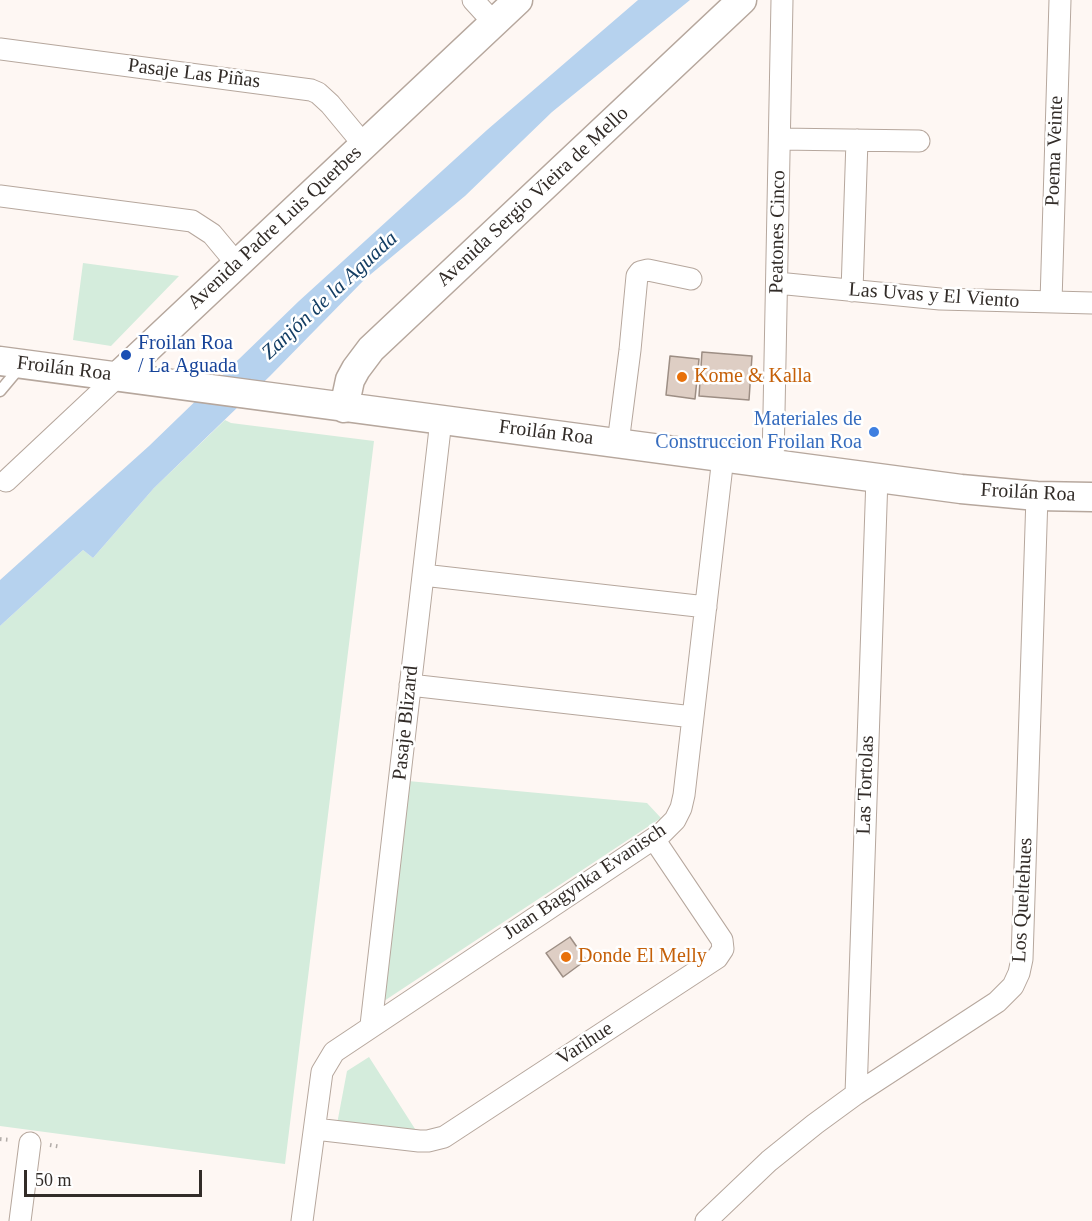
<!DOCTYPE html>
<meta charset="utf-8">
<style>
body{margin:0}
#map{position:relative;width:1092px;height:1221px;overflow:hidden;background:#fef7f3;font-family:Georgia,serif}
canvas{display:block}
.scale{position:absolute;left:24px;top:1170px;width:178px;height:27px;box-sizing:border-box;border:3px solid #322c28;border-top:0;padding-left:8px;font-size:18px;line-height:21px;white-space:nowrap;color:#322c28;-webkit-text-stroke:4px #fff;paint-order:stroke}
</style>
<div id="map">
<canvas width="1092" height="1221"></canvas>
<div class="scale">50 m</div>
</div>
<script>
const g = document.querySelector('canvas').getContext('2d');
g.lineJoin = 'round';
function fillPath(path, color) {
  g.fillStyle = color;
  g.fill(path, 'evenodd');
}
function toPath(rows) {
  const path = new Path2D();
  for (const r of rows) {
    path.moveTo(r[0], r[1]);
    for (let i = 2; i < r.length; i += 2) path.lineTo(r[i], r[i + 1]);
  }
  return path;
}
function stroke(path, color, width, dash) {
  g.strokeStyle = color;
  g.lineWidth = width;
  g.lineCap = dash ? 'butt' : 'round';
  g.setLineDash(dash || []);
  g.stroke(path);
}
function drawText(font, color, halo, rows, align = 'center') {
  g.font = font + ' Georgia,serif';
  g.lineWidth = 5;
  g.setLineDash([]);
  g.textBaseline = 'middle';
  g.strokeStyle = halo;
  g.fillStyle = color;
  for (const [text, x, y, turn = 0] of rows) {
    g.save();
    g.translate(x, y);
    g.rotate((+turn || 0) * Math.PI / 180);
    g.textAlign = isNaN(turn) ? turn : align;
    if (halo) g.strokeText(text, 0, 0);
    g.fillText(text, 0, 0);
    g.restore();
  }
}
fillPath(toPath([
 [83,263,179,276,111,346,73,340],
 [225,420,231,423,374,441,285,1164,0,1126,0,626,83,550,93,558,154,488],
 [408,781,647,803,661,818,381,1003],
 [369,1057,417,1132,337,1124,347,1071]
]), '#d4ecdc');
fillPath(toPath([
 [638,0,690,0,552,112,465,196,365,279,270,376,154,488,93,558,83,550,0,626,0,580,149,446,299,301,487,130]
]), '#b6d2ee');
const building = toPath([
 [702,352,752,356,749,400,699,396,702,352],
 [670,356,699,359,695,399,666,395,670,356],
 [570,937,586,960,563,977,546,953,570,937]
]);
fillPath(building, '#decec4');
stroke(building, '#9d8e84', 1.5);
const lane = toPath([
 [0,391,21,366]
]);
const street = toPath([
 [473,0,494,23],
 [0,49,311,90,318,93,330,104,364,145],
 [780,139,919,141],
 [0,196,192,221,212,234,237,264],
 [777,283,940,299,1092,303],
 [852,291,857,140],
 [1051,302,1060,0],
 [618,443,630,350,637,276,640,272,648,270,691,279],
 [773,463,782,0],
 [6,481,118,376],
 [423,575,706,607],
 [410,685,693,717],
 [371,1025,441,420],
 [856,1094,877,477],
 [315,1129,419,1141,428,1141,444,1137,717,958,723,949,722,940,654,839],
 [20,1221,30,1143],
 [302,1221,322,1072,334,1052,662,833,675,820,681,808,684,795,723,457],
 [706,1221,769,1161,815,1124,856,1094,997,1002,1013,986,1019,973,1022,959,1037,496]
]);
const secondary = toPath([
 [0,361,961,489,1037,496,1092,497],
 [118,376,518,0],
 [344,408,350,380,356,369,371,349,742,0]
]);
stroke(lane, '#b6a79d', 13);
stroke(street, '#b6a79d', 23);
stroke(secondary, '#b6a79d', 31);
stroke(toPath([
 [0,1139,10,1140],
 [50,1145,61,1147]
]), '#b2aca8', 4, [1.5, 4.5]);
stroke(lane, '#fff', 10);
stroke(street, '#fff', 21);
stroke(secondary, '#fff', 28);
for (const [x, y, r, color] of [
 [126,355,6,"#1a4fb4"],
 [682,377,6,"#e8710a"],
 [874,432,6,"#3f7fe0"],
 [566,957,6,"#e8710a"]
]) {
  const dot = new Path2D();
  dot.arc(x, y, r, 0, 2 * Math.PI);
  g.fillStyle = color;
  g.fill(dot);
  stroke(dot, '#fff', 2);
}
drawText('20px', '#322c28', '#fff', [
 ["Pasaje Las Piñas",194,74,7],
 ["Poema Veinte",1055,151,-88],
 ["Avenida Sergio Vieira de Mello",533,197,-43],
 ["Avenida Padre Luis Querbes",275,228,-43],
 ["Peatones Cinco",778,232,-89],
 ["Las Uvas y El Viento",934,296,4],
 ["Froilán Roa",64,369,7],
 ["Froilán Roa",546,433,7],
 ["Froilán Roa",1028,493,3],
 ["Pasaje Blizard",406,723,-84],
 ["Las Tortolas",866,785,-88],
 ["Juan Bagynka Evanisch",585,882,-34],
 ["Los Queltehues",1023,900,-87],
 ["Varihue",585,1044,-33]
]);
drawText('20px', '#164399', '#fff', [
 ["Froilan Roa",138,344],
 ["/ La Aguada",138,367]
], 'left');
drawText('20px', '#c56008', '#fff', [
 ["Kome & Kalla",694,377],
 ["Donde El Melly",578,957]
], 'left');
drawText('20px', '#366cbe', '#fff', [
 ["Materiales de",862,420],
 ["Construccion Froilan Roa",862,443]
], 'right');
drawText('italic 21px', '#143e64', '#fff', [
 ["Zanjón de la Aguada",330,296,-43]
]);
</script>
